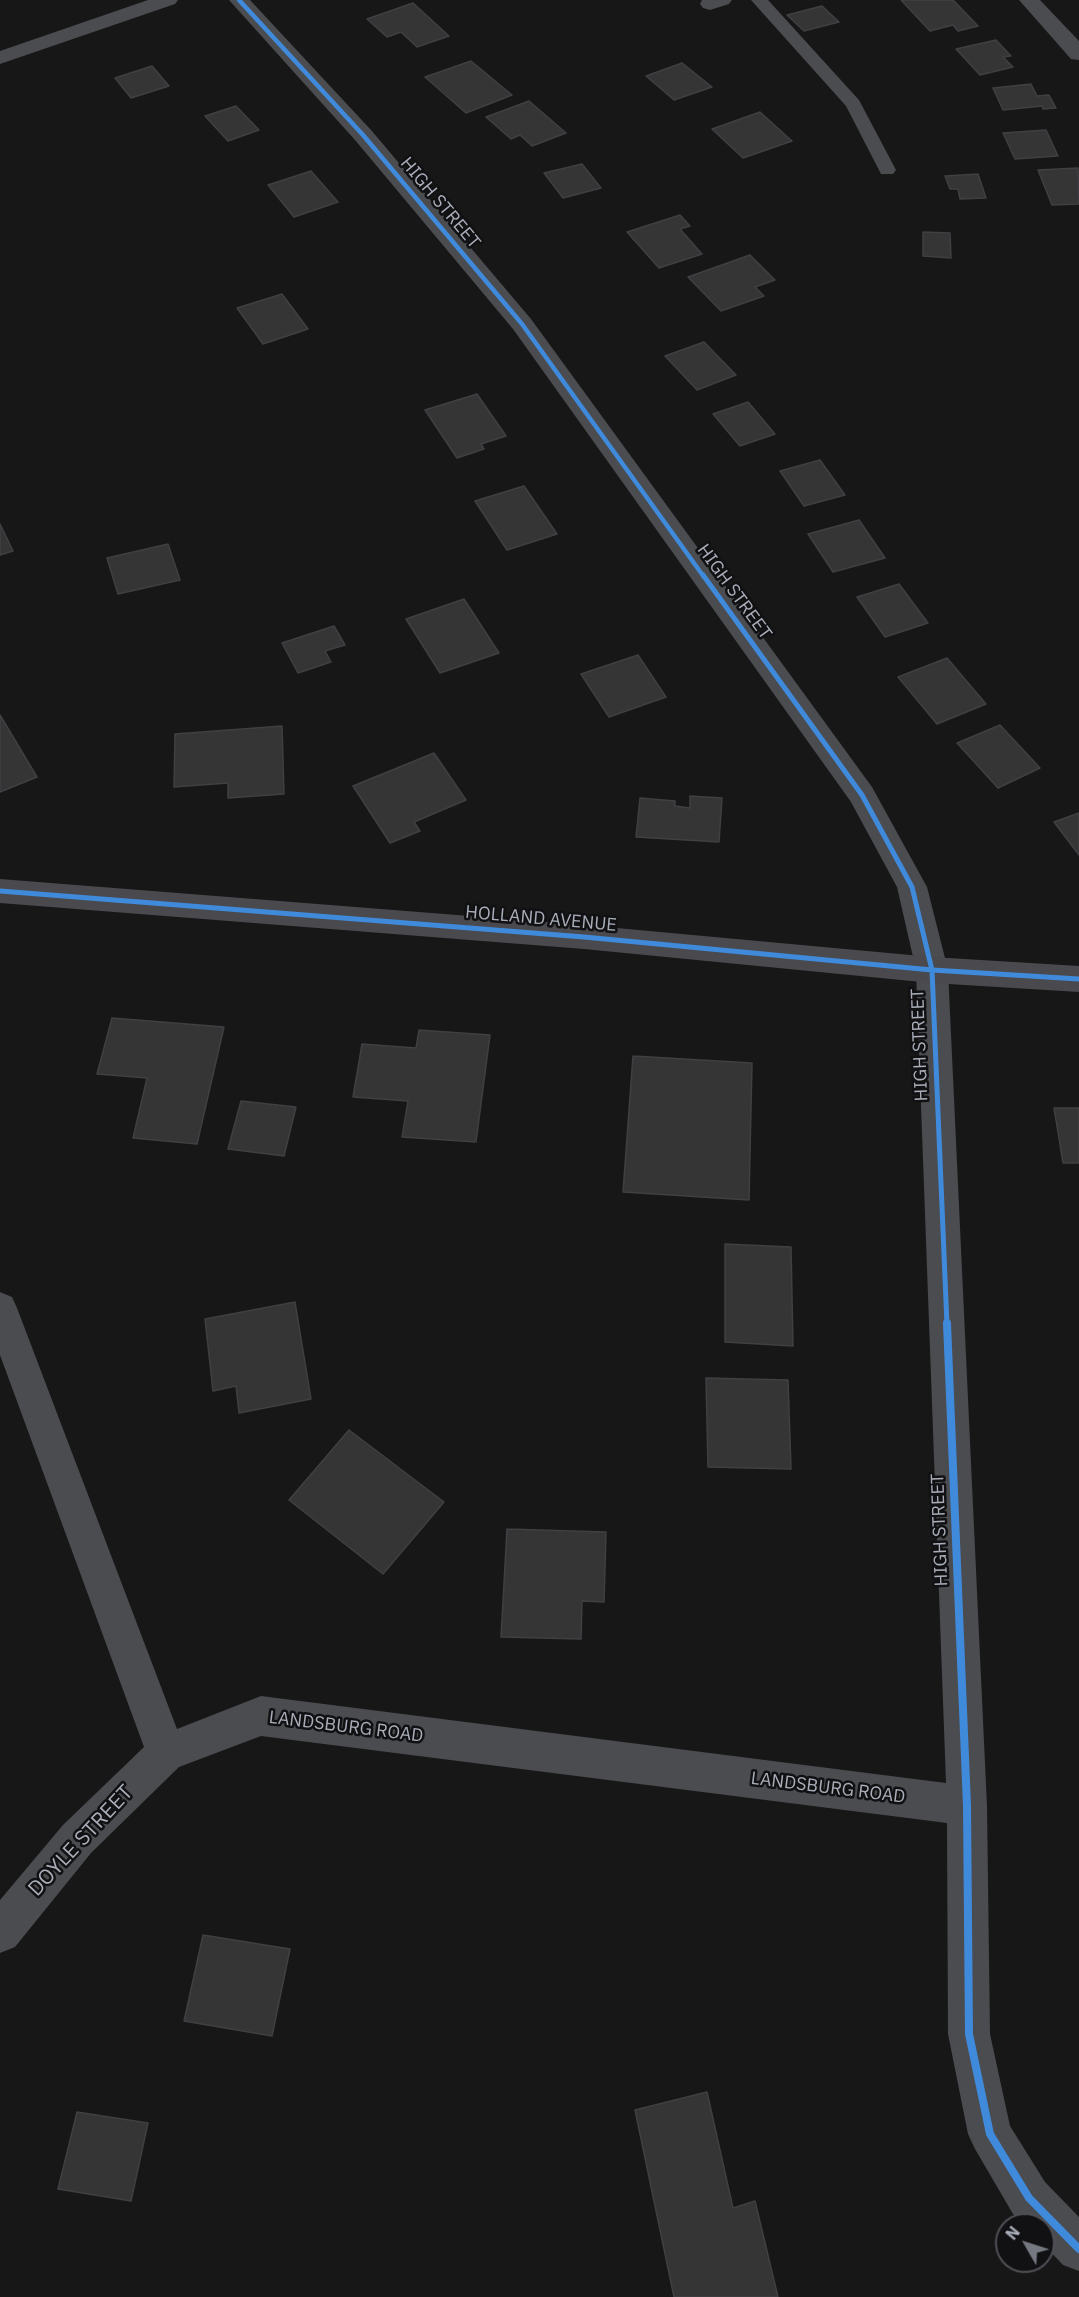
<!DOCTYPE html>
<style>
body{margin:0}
#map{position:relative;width:1079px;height:2297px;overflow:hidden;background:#171717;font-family:"IBM Plex Sans",sans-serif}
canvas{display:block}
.north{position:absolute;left:995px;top:2213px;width:60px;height:60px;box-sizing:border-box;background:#111113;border:2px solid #4d4f55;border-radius:50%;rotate:309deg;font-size:16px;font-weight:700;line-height:24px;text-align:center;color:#a8adb8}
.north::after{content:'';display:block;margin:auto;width:21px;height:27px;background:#757880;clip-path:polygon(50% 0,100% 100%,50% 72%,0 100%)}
</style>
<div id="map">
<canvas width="1079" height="2297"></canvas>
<div class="north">N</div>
</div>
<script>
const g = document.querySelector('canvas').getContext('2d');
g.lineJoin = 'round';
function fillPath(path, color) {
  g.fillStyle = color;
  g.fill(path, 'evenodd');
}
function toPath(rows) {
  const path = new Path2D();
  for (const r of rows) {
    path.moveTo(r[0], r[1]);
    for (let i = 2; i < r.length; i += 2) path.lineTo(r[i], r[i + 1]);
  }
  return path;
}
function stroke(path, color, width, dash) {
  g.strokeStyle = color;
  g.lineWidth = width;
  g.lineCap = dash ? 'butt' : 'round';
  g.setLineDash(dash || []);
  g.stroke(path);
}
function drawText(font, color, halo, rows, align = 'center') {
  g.font = font + ' "IBM Plex Sans",sans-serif';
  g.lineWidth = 5;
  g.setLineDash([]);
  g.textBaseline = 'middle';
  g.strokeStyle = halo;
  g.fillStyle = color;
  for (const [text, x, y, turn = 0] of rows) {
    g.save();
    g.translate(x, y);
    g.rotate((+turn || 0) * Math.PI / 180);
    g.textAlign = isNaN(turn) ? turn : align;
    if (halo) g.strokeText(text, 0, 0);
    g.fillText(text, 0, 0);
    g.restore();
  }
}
const building = toPath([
 [901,0,953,0,978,26,958,31,953,25,930,31,901,0],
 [413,3,449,36,417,47,401,32,387,37,367,19,413,3],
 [822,6,839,22,804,31,787,15,822,6],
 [996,40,1011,56,1003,57,1013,67,980,75,956,49,996,40],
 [471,61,512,95,466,113,425,77,471,61],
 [682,63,712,87,674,100,646,76,682,63],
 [152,66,169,86,131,98,115,78,152,66],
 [1031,84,1037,96,1049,95,1056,108,1043,109,1042,106,1003,110,993,88,1031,84],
 [529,101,566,133,532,146,520,135,511,139,486,117,529,101],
 [236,106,259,130,228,141,205,116,236,106],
 [760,112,792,141,743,158,712,129,760,112],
 [1046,130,1058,156,1015,159,1003,133,1046,130],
 [582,164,601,188,563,198,544,173,582,164],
 [1078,168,1079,204,1052,205,1038,170,1078,168],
 [311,171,338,202,294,217,268,185,311,171],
 [978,174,986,198,960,199,958,189,950,189,945,176,978,174],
 [680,215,690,226,680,229,702,254,659,268,627,232,680,215],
 [923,232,950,233,951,258,923,256,923,232],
 [750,255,775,280,755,287,764,296,721,311,688,277,750,255],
 [282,294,308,329,263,344,237,308,282,294],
 [704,342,736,375,697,390,665,356,704,342],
 [477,394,506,436,481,444,484,449,457,458,425,410,477,394],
 [748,402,775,434,740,446,713,414,748,402],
 [820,460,845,495,804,506,780,471,820,460],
 [524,486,557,534,507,550,475,501,524,486],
 [859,520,885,558,833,572,808,534,859,520],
 [0,524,13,551,0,555,0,524],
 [168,544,180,580,118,594,107,558,168,544],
 [899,584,928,623,885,637,857,597,899,584],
 [464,599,499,653,440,673,406,619,464,599],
 [334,626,345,645,325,651,331,662,298,673,282,643,334,626],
 [638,655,666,697,609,717,581,674,638,655],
 [947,658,986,704,937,724,898,677,947,658],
 [0,715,37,777,0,792,0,715],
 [1000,725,1040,768,998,788,957,743,1000,725],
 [282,726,284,794,228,798,228,783,174,787,175,734,282,726],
 [434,753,466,800,414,822,420,831,390,843,353,786,434,753],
 [690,796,722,798,719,842,636,837,640,798,675,801,675,806,690,808,690,796],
 [1079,813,1079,855,1054,822,1079,813],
 [112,1018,224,1027,197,1144,133,1138,147,1078,97,1074,112,1018],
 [419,1030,490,1035,476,1142,402,1137,408,1101,353,1097,362,1044,416,1048,419,1030],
 [633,1056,752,1063,749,1200,623,1192,633,1056],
 [241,1101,296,1107,284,1156,228,1149,241,1101],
 [1054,1108,1079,1108,1079,1163,1063,1163,1054,1108],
 [725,1244,791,1247,793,1346,725,1342,725,1244],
 [295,1302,311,1399,239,1413,236,1386,213,1391,205,1319,295,1302],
 [706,1378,788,1380,791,1469,708,1467,706,1378],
 [349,1430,444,1502,383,1574,289,1500,349,1430],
 [507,1529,606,1532,604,1602,582,1601,581,1639,501,1637,507,1529],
 [203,1935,290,1949,272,2036,184,2021,203,1935],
 [707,2092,733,2208,755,2201,778,2297,674,2297,635,2110,707,2092],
 [77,2112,148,2123,131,2201,58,2189,77,2112]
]);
fillPath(building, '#353536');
stroke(building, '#3f4043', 1.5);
fillPath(toPath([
 [751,0,768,0,859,100,896,170,893,174,881,174,846,106,751,0]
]), '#4b4c50');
fillPath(toPath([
 [148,0,178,0,175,4,0,64,0,51,148,0],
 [229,0,250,0,371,130,531,319,872,787,927,887,948,970,987,1806,990,2034,1010,2126,1045,2182,1079,2217,1079,2271,1063,2265,1043,2244,1043,2225,1024,2225,1013,2214,975,2149,968,2134,948,2034,947,1823,261,1736,179,1767,91,1853,15,1947,0,1953,0,1900,63,1825,144,1747,0,1355,0,1292,12,1297,17,1308,177,1729,261,1696,946,1783,916,970,897,887,851,802,513,329,355,140,229,0],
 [702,0,732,0,729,4,710,10,703,8,700,4,702,0],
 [1019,0,1040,0,1079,41,1079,60,1071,59,1019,0]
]), '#4b4c50');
fillPath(toPath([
 [0,879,584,925,932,957,1079,966,1079,992,932,983,584,949,0,903,0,879]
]), '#4a4a4e');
stroke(toPath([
 [239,0,363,135,522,324,704,577]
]), '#408adc', 4.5);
stroke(toPath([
 [703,575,862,795,912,887,932,970,947,1325],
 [0,891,584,937,932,970,1079,979]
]), '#408adc', 5);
stroke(toPath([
 [947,1323,967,1806,969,2034,990,2134,1029,2198,1079,2249]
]), '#408adc', 8);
drawText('18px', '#a8adb8', '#111113', [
 ["HIGH STREET",440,203,50],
 ["HIGH STREET",734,592,54],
 ["HOLLAND AVENUE",541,919,5],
 ["HIGH STREET",920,1045,-92],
 ["HIGH STREET",940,1530,-92],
 ["LANDSBURG ROAD",346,1727,7],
 ["LANDSBURG ROAD",828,1788,7]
]);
drawText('21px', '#a8adb8', '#111113', [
 ["DOYLE STREET",81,1841,-47]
]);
</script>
